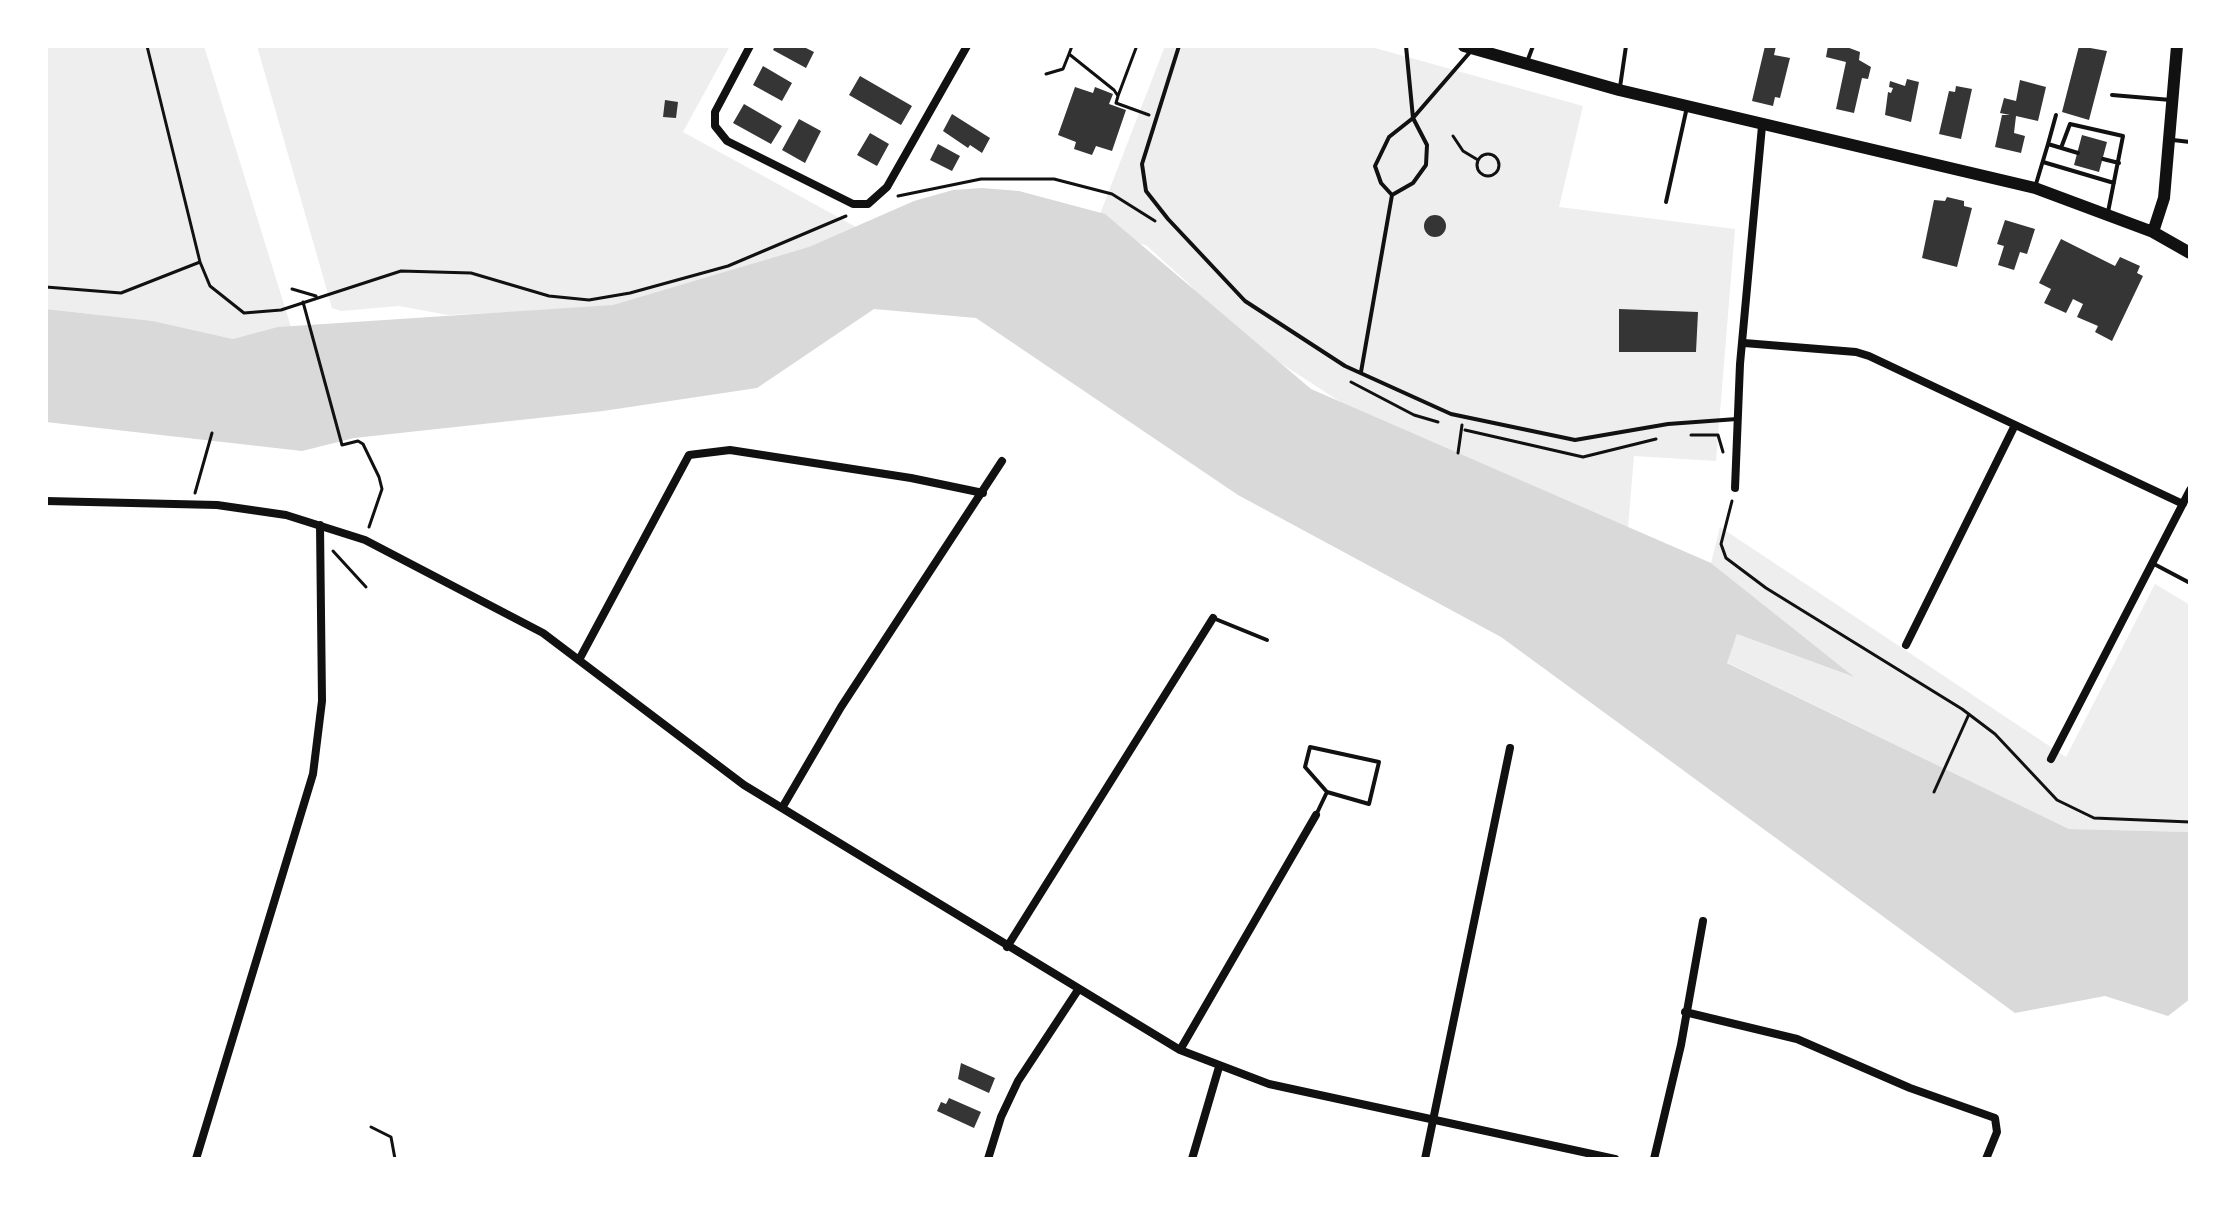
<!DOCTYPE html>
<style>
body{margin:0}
#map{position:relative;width:2236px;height:1205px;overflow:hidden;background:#fff;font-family:"Source Sans 3",sans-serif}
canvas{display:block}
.frame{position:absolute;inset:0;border:48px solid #fff;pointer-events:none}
</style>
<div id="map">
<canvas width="2236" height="1205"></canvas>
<div class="frame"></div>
</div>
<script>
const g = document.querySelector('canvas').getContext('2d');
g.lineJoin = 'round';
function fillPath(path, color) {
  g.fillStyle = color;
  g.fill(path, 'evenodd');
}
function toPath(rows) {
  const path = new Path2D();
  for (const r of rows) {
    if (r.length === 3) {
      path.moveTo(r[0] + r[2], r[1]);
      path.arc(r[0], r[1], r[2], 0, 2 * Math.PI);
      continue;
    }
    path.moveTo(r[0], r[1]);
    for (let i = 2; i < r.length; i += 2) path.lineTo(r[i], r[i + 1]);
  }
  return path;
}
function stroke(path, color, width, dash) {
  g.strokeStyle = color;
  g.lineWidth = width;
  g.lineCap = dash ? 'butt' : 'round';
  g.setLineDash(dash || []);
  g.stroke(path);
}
fillPath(toPath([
 [46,46,204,46,291,327,233,339,153,321,46,309],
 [257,46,730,46,683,132,858,228,697,304,448,315,399,306,341,311,332,308],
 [1165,46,1368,46,1583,106,1559,207,1735,229,1716,461,1634,456,1627,539,1356,412,1228,329,1188,283,1147,246,1095,227],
 [1720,527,2066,757,2155,584,2190,605,2190,832,2069,829,1726,662,1737,634,1851,676,1711,563]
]), '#eee');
fillPath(toPath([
 [982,188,1019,191,1105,214,1311,389,1711,563,1854,677,1737,634,1727,663,2069,829,2190,832,2190,999,2168,1016,2105,996,2015,1013,1501,637,1238,495,976,318,874,309,757,388,603,411,354,438,302,451,46,422,46,309,153,321,233,339,278,327,613,305,809,247,914,201,953,190]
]), '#d9d9d9');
fillPath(toPath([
 [775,46,802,46,814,52,806,68,773,50],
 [1765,46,1776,46,1774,55,1790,58,1780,98,1775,97,1773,106,1752,101],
 [1828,46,1844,46,1860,52,1859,60,1871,67,1868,79,1862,78,1854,113,1836,109,1846,62,1826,57],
 [2079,46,2107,51,2089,120,2062,112],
 [763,66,792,83,782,101,753,85],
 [860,76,912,106,901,125,849,95],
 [1907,79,1919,82,1911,122,1885,115,1888,92,1891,93,1893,88,1889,87,1890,81,1905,86],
 [2020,80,2046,87,2038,121,2016,116,2014,133,2025,136,2021,153,1995,147,2002,115,2010,115,2000,113,2004,98,2016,101],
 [1956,86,1972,89,1961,139,1939,134,1949,91,1955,92],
 [1075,87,1093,93,1095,87,1113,94,1109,104,1126,110,1112,151,1096,146,1092,155,1074,149,1076,142,1058,135],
 [665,100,678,102,676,118,663,117],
 [744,104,782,126,771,144,733,123],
 [952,114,990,138,982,153,970,145,968,148,943,131],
 [799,119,821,131,805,163,782,150],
 [870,133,889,144,877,166,857,155],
 [2082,135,2107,142,2099,172,2074,165],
 [938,144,960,156,952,171,930,160],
 [1947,197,1964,201,1964,206,1972,208,1957,267,1922,258,1934,200,1945,201],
 [1435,226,11],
 [2005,220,2035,229,2027,254,2020,252,2014,270,1998,265,2004,246,1997,244],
 [2061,239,2115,266,2120,257,2140,266,2137,273,2143,276,2112,341,2095,332,2098,326,2077,317,2083,304,2073,299,2066,313,2044,303,2051,289,2039,283],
 [1619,309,1698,312,1696,352,1619,352],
 [961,1063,995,1078,989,1093,958,1079],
 [949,1098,981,1112,974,1128,937,1111,941,1102,946,1104]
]), '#353535');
stroke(toPath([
 [147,46,200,262],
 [1072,46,1069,54,1114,90,1118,96,1116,103,1149,115],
 [1046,74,1063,69,1069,54],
 [1118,96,1136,48],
 [1453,136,1463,151,1478,160],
 [1488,165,11],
 [898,196,981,179,1054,179,1112,194,1155,221],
 [46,287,121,293,200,262,210,286,244,313,281,310,401,271,471,273,549,296,589,300,630,293,728,266,846,216],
 [292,289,316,296],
 [303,302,342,445,358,441,363,444,379,477,382,489,369,527],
 [1351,382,1414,415,1438,422],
 [1465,430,1583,457,1656,439],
 [1691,435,1718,435,1723,452],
 [1458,453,1462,425],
 [195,493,212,433],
 [1732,501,1721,544,1726,558,1766,588,1962,709,1995,734,2057,800,2094,818,2190,822],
 [333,551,366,587],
 [1934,792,1969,714],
 [371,1127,391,1137,395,1159]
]), '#111', 3);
stroke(toPath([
 [1179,46,1142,164,1146,191,1168,219,1245,301,1345,366,1451,414,1575,440,1668,424,1737,419],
 [1527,62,1533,46],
 [1620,87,1626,46],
 [2112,95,2171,100],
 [2056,115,2048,144,2078,153],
 [2173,140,2190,142],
 [2061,148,2070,124,2123,136,2108,212],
 [2103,159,2119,163],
 [2043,162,2114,183],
 [2036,184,2048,144],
 [1392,195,1413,183,1426,165,1427,145,1413,118,1471,51],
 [1666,202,1687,107],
 [1361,372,1392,195,1381,183,1375,166,1389,137,1413,118,1406,46],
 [2154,564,2190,583],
 [1213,618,1267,640],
 [1316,815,1327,792,1369,804,1379,762,1310,747,1305,767,1327,792]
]), '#111', 4);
stroke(toPath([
 [750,46,715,112,715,126,727,141,853,204,868,204,887,187,967,46],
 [1744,343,1856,352,1869,356,2183,504],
 [1735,488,1740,364,1762,126],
 [46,501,217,505,286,515,365,540,543,633,744,785,1180,1050,1269,1084,1615,1159],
 [1906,645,2015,425],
 [580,658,689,455,730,450,911,478,983,493],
 [2051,759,2190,490],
 [782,808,841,707,1002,461],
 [1007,947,1213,618],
 [1685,1012,1797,1039,1910,1088,1995,1118,1997,1132,1986,1159],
 [1180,1050,1316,815],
 [196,1159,313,774,322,701,320,525],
 [988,1159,1001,1117,1018,1081,1078,990],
 [1192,1159,1219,1067],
 [1425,1159,1510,748],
 [1654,1159,1681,1045,1703,921]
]), '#111', 8);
stroke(toPath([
 [1464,46,1619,90,2035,188,2153,232,2190,253],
 [2153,232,2164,198,2177,46]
]), '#111', 12);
</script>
